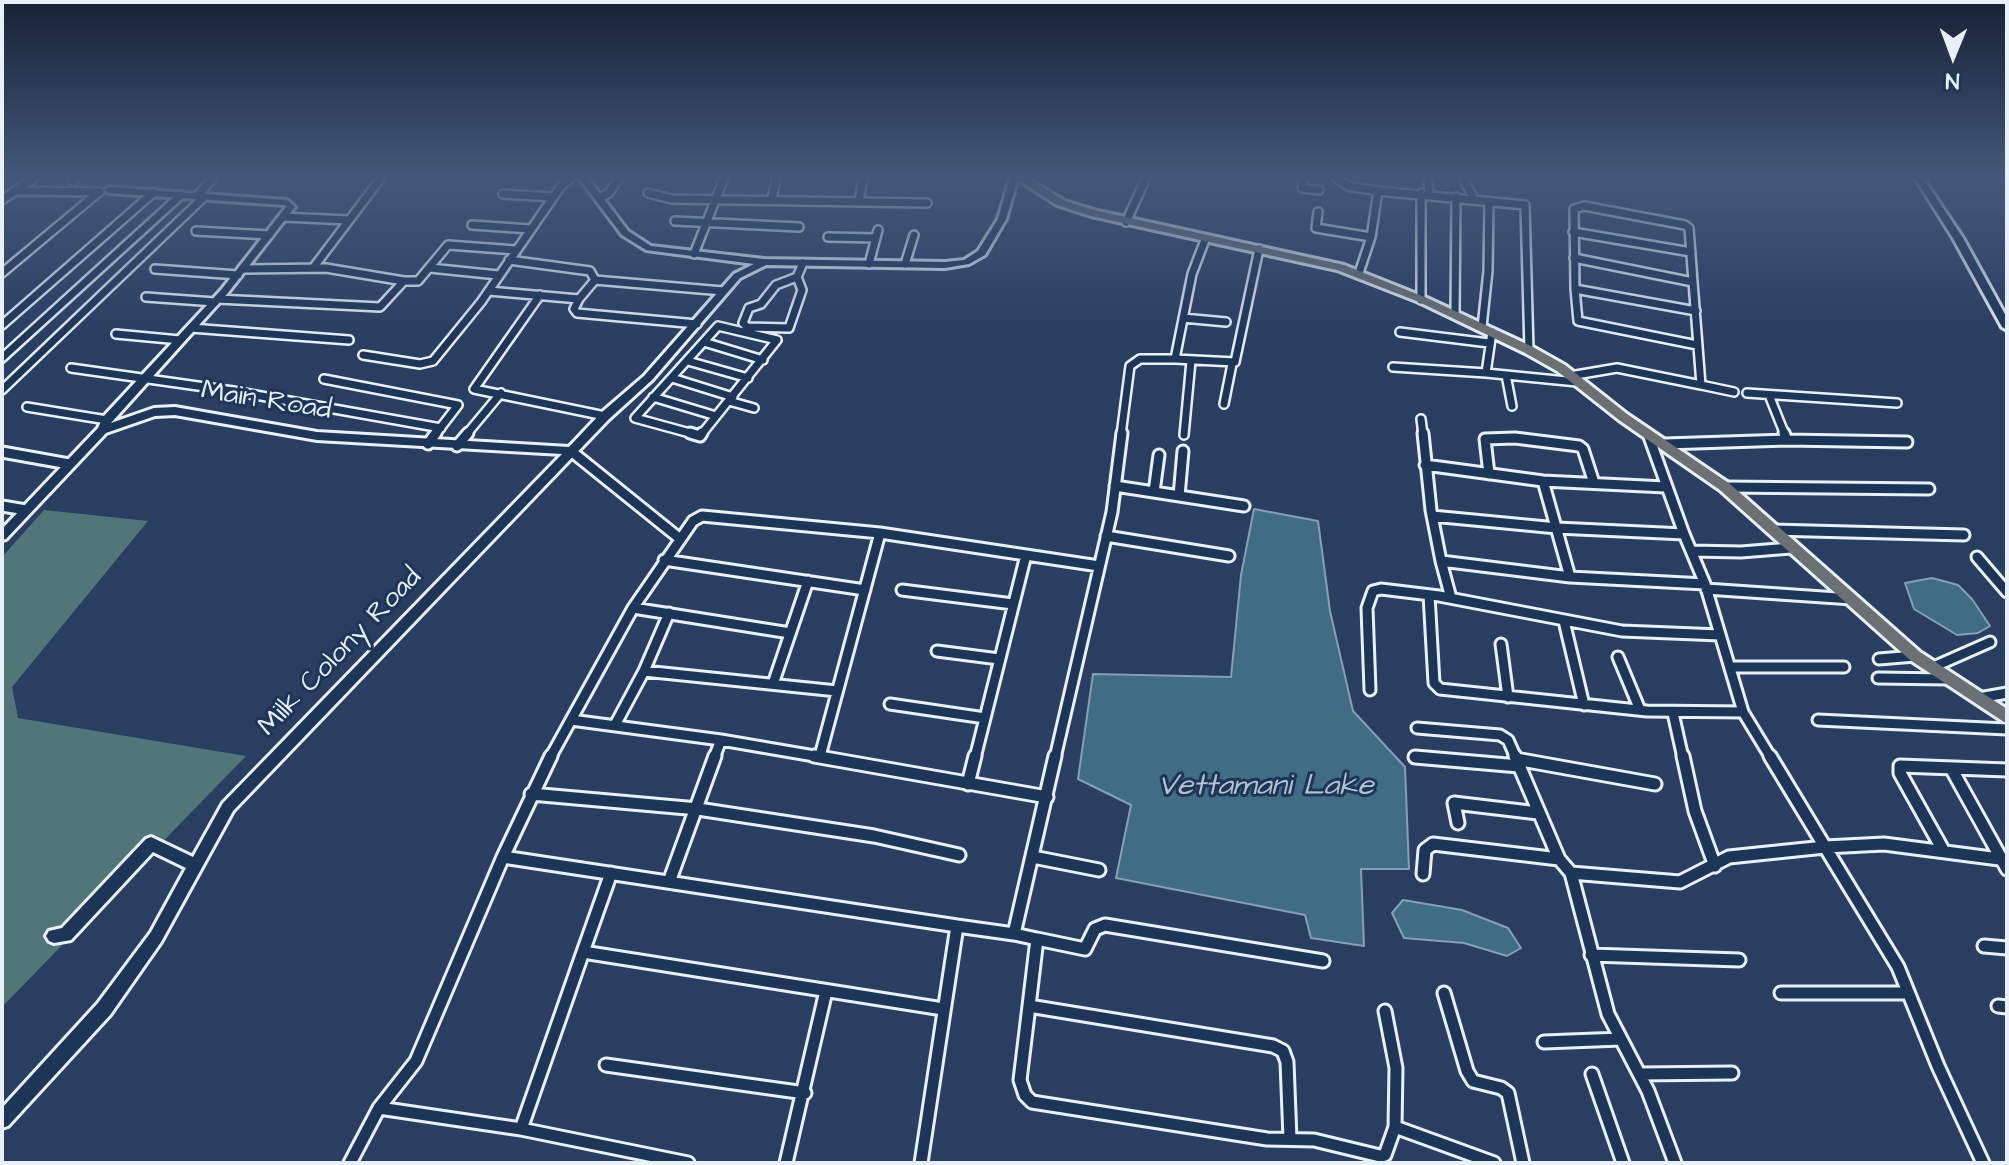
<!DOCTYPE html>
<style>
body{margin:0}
#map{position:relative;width:2009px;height:1165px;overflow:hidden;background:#293e61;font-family:"Architects Daughter",sans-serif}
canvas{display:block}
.frame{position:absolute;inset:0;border:4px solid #e8f1f8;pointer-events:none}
.north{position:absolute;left:1913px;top:16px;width:80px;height:80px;-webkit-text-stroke:6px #1d3557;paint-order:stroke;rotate:181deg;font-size:22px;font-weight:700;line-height:32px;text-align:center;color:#e8f1f8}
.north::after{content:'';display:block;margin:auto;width:28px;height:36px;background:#e8f1f8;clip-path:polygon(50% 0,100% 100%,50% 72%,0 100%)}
</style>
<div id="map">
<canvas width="2009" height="1165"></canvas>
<div class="frame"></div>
<div class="north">N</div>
</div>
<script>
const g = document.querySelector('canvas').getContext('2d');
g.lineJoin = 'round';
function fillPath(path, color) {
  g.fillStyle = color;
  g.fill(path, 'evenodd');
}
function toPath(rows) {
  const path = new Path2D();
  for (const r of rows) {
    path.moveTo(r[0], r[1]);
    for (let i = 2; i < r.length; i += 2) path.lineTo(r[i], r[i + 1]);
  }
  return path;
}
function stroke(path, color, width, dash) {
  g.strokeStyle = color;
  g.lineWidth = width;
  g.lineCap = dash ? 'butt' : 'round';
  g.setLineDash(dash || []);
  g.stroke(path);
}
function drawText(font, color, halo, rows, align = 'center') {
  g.font = font + ' "Architects Daughter",sans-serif';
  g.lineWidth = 6;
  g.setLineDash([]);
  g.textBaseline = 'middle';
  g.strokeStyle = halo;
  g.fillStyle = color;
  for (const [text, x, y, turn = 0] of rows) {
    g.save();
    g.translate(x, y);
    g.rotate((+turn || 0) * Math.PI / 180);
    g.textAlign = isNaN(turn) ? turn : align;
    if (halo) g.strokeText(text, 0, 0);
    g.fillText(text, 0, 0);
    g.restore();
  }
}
fillPath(toPath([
 [44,510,148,521,12,687,18,718,246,756,2,1007,2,557]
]), '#517678');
const water = toPath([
 [1254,509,1318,521,1330,611,1353,711,1405,767,1409,869,1361,869,1364,946,1311,938,1305,915,1116,878,1131,805,1078,779,1093,674,1231,677,1241,575,1254,509],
 [1932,578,1958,585,1972,599,1990,626,1978,633,1957,635,1914,609,1905,583,1932,578],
 [1403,900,1462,910,1508,928,1521,948,1507,956,1464,943,1404,938,1392,913,1403,900]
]);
fillPath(water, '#416c86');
stroke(water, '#84a1b4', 2);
const streetFar2 = toPath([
 [1303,178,1302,188,1319,190],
 [1336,178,1348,186,1378,191,1525,205,1529,350],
 [1428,178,1429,194],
 [1463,178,1474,199],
 [73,181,76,178],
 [16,191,100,192],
 [648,193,672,199,927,203],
 [1421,193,1421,300],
 [503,194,553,197],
 [197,196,213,178],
 [599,198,609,193,619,178],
 [2,200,34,178],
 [771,201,777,178],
 [859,202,863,178],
 [1318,212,1316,228,1371,237,1359,273],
 [283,217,349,220],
 [675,221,799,227],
 [1126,222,1146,178],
 [472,225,530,229],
 [196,231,269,235],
 [1573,232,1691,252],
 [828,237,876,238],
 [1371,237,1378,191],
 [694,254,724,178],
 [509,260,590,271,595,280,723,291],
 [869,264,878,230],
 [905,264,914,235],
 [313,268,381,178],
 [430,268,498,275],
 [155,269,238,275],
 [2,273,99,192],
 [797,277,802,290,789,328,747,327,743,323,749,308,761,304,776,285,797,277],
 [797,277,803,263],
 [595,280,579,299,574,309,577,313,697,324],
 [404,281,418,281,448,245,516,250],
 [1693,282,1689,228,1685,225,1584,206,1574,209,1575,289,1696,311],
 [1575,289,1578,321,1697,345],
 [489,291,579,299],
 [540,295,474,389,605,416],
 [146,297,215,302],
 [218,299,380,307,404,281,326,268,242,269],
 [1455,315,1456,197],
 [1183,318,1226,322],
 [2,325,153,193],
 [1482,327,1488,271,1489,201],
 [191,328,349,340],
 [1400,332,1489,343],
 [1492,332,1486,373,1577,382],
 [116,334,180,340],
 [704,342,763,360],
 [363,355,420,364,433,361,481,302,561,186,571,178],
 [2,358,181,195],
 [1175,359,1235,362,1259,249],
 [688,361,748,378],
 [1393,367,1486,373],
 [71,368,233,391,441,428],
 [1506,375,1512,406],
 [1570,376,1617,368,1701,385,1693,282,1574,258],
 [672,378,733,397],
 [324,379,458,405,435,435],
 [1701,385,1734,392],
 [2,390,204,197],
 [1747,393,1897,403],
 [1769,395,1785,435],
 [653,397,716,416],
 [729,401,754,408],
 [1224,404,1232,364],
 [27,407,107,420],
 [1421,419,1423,435],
 [466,435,501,393],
 [697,435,635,418,718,326,777,340,701,435],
 [1121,435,1130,366,1140,359,1175,359,1192,274,1205,240],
 [1184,435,1191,361]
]);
const streetFar1 = toPath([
 [690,433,700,436,702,433],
 [1423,433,1431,510,1441,561],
 [1784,433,1787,440],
 [428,444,436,433],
 [1665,444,1787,440,1907,442],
 [457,446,468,433],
 [571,451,679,538],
 [2,452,69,464],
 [1425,465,1543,481,1665,487],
 [1489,474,1485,439,1515,438,1579,446,1583,449,1594,483],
 [1543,481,1570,577],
 [1115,486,1244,506],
 [1725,487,1929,489],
 [1154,492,1159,455],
 [1179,496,1183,451],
 [2,506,26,510],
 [1432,516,1557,528,1684,534,1648,434],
 [1772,530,1964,535],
 [1106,536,1229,556],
 [1692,551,1741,552,1791,548],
 [1977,557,2007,592],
 [664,560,865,590],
 [1706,589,1852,599],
 [902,590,1013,604],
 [1429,595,1434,683,1440,689,1647,711,1743,712,1705,584,1684,534],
 [1451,598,1441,561,1570,577,1705,584],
 [633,608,790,633],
 [1564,621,1584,705],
 [1501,644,1508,697],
 [937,651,999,659],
 [1618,657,1640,710],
 [1879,659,1915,656],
 [1730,667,1844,667],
 [1931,668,1990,642],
 [644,671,669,613],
 [1878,678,1948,679],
 [773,684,808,581],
 [1370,690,1367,608,1373,591,1381,589,1439,596,1622,631,1720,635],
 [1979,698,2007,693],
 [890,704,985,718],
 [1743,712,1771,758],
 [1673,713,1683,758],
 [1818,720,2007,729],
 [615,725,644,671,837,691],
 [1417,728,1500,735,1508,740,1516,758],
 [820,756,880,533],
 [1415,757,1430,758],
 [550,758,571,720],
 [714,758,721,740],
 [826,758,721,740,571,720,633,608,693,521,702,516,880,533,1099,566],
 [975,758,1026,555],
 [1055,758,1112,512,1122,433]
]);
const street = toPath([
 [551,756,503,857,957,926],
 [814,756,1047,797],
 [1515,756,1559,859,1571,873],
 [1683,756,1695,811,1715,866],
 [1415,757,1519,766],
 [1516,759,1655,784],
 [1951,768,2007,869],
 [968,784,975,756],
 [531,794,698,809,874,836,959,855],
 [1458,823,1454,803,1538,813],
 [1943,850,1900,773,1900,766,2007,770],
 [1033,857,1099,870],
 [1423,874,1425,850,1433,844,1559,859],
 [669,882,715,756],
 [1014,934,1037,939,1029,1006,1273,1046,1283,1051,1287,1062,1290,1139],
 [1037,939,1085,949,1095,929,1105,925,1323,961],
 [1984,946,2007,948],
 [583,952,611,873],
 [1591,955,1739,960],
 [1444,993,1467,1071,1473,1081,1501,1088,1508,1093,1523,1163],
 [1781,993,1908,993],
 [1029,1006,1020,1080,1025,1095,1032,1102,1267,1139,1314,1140,1380,1156,1385,1155,1395,1127,1396,1068,1385,1011],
 [1998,1006,2007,1007],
 [1544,1042,1621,1039],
 [606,1065,805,1093],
 [1592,1074,1623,1163],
 [1640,1074,1732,1073],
 [379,1108,521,1129],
 [1395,1127,1494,1163],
 [350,1163,379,1108,416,1061,503,857],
 [688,1163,521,1129,583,952,943,1009],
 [786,1163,826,991],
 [921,1163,957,926,1014,934,1055,756],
 [1675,1163,1648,1091,1608,1014,1571,873,1680,882,1729,857,1825,847,1770,756],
 [1983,1163,1938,1066,1898,967,1825,847,1884,844,2007,860]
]);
const secondary = toPath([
 [579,178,588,178,628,231,651,246,764,259,945,262,964,260,978,251,998,219,1010,178,1018,178,1006,219,985,255,969,264,945,268,766,265,740,278,652,380,609,419,233,811,161,942,110,1015,8,1126,2,1128,2,1108,98,1003,151,932,186,868,153,852,71,940,54,943,49,941,46,936,49,931,62,928,146,839,151,837,193,857,223,803,562,454,317,440,175,415,155,416,106,433,6,539,2,540,2,529,98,428,103,417,221,290,286,207,285,205,108,193,104,190,108,187,287,200,295,207,227,294,111,423,154,408,175,407,317,432,569,447,601,413,644,376,734,274,754,264,646,250,622,235,579,178],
 [1915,178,1923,178,1963,238,2007,318,2007,330,2002,327,1953,238,1915,178]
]);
const primary = toPath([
 [1015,178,1027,178,1065,201,1098,211,1344,265,1427,298,1533,347,1565,365,1627,414,1730,484,1920,652,2007,709,2007,724,1910,660,1720,490,1619,420,1557,371,1525,353,1419,302,1337,270,1091,216,1057,205,1015,178]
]);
stroke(streetFar2, '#e8f1f8', 12);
stroke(streetFar1, '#e8f1f8', 15);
stroke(street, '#e8f1f8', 17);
stroke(secondary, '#e8f1f8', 6);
stroke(primary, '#e8f1f8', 6);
stroke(streetFar2, '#1d3557', 7);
stroke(streetFar1, '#1d3557', 9);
stroke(street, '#1d3557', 11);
fillPath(secondary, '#1d3557');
fillPath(primary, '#6a7074');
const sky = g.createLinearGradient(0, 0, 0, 341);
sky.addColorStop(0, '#172235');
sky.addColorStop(0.52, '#43587b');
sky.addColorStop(1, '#43587b00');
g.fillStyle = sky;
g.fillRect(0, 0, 2009, 341);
drawText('28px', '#e8f1f8', '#1d3557', [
 ["Main Road",266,402,9],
 ["Milk Colony Road",341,653,-46]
]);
drawText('italic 30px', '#aec2d0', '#1d3557', [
 ["Vettamani Lake",1266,788]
]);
</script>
